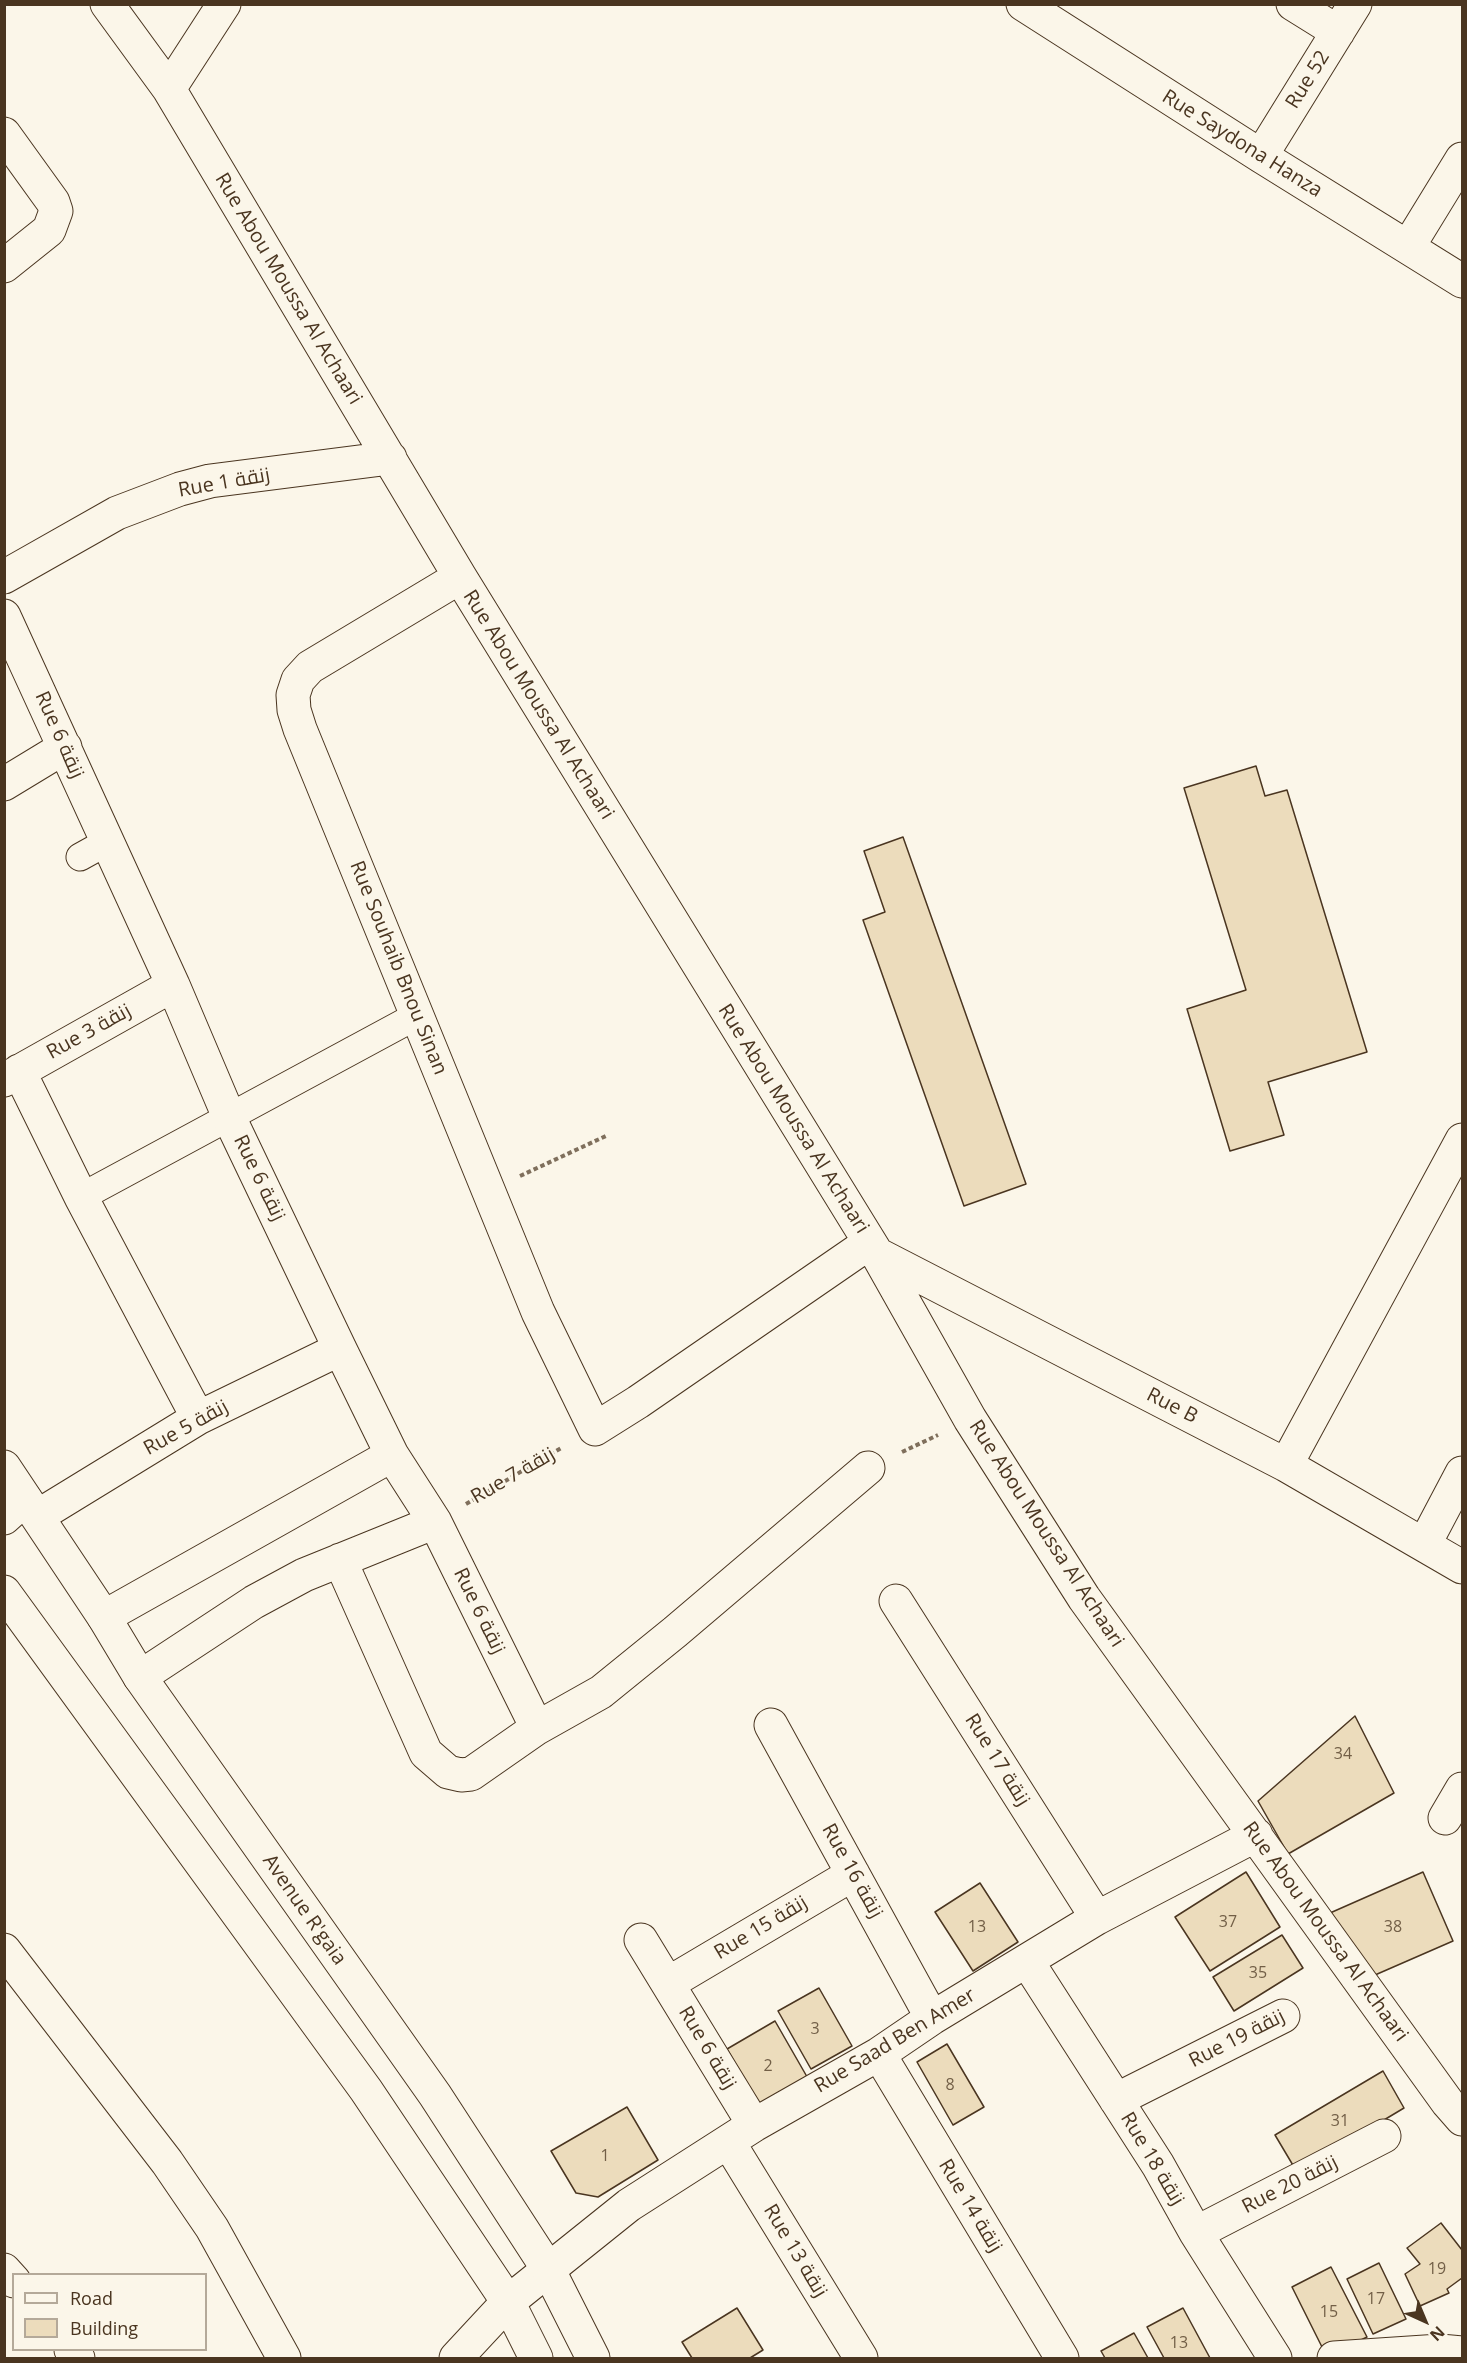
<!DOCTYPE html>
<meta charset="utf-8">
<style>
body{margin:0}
#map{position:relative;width:1467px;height:2363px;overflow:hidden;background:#fbf6e9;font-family:"Open Sans",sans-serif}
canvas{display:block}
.frame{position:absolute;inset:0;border:6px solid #4a3520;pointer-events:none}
.legend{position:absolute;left:12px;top:2273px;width:195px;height:78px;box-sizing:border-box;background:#fbf6e9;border:2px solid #b4a999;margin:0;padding:8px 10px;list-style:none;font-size:18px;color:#4a3520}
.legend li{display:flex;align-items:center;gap:12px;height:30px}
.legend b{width:30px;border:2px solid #b4a999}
.north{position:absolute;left:1395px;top:2291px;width:60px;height:60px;-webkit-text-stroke:4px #fbf6e9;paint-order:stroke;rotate:136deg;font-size:16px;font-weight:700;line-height:24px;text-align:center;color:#4a3520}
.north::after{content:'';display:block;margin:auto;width:21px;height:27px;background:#4a3520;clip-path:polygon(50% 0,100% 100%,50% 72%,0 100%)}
</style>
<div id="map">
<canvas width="1467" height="2363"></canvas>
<div class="frame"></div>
<ul class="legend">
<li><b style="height:8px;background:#fbf6e9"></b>Road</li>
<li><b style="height:16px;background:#ecdcbc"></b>Building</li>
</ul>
<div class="north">N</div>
</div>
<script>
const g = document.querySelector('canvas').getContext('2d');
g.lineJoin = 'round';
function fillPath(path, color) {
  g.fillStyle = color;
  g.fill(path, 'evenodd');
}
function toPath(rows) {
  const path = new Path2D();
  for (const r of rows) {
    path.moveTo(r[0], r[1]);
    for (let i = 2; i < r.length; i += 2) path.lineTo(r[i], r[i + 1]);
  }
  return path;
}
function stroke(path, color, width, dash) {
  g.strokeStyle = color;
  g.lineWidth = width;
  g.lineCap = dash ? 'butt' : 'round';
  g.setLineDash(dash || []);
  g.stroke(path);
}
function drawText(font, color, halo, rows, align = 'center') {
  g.font = font + ' "Open Sans",Cairo,sans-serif';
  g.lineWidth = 4.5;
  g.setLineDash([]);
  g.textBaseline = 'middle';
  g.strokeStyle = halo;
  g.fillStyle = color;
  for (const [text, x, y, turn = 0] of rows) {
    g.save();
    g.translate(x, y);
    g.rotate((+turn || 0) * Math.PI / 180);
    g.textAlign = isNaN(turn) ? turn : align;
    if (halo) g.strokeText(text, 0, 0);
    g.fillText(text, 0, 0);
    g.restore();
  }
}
const building = toPath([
 [1256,766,1265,796,1287,790,1367,1052,1268,1082,1284,1135,1230,1151,1187,1009,1246,990,1184,788,1256,766],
 [903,837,1026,1184,964,1206,863,920,885,912,864,851,903,837],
 [1355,1716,1394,1793,1288,1854,1258,1801,1355,1716],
 [1246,1872,1280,1927,1210,1971,1175,1917,1246,1872],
 [1423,1872,1453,1941,1375,1975,1330,1913,1423,1872],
 [980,1883,1018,1942,973,1971,935,1912,980,1883],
 [1282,1935,1303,1968,1234,2011,1213,1977,1282,1935],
 [819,1988,852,2046,811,2069,778,2011,819,1988],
 [775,2021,810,2082,762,2110,727,2049,775,2021],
 [947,2044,984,2107,953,2125,917,2062,947,2044],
 [1383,2071,1404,2108,1297,2172,1275,2135,1383,2071],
 [627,2107,658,2160,598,2197,576,2193,551,2151,627,2107],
 [1441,2223,1462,2250,1462,2278,1447,2289,1449,2293,1420,2306,1405,2274,1420,2264,1407,2248,1441,2223],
 [1379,2263,1406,2319,1373,2334,1347,2279,1379,2263],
 [1331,2267,1367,2337,1327,2357,1292,2287,1331,2267],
 [737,2308,763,2350,750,2358,692,2358,682,2342,737,2308],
 [1183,2308,1210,2358,1164,2358,1147,2327,1183,2308],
 [1134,2333,1148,2358,1105,2358,1101,2351,1134,2333]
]);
fillPath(building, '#ecdcbc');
stroke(building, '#4a3520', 1.5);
const pedestrian = toPath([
 [80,857,107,842],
 [81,1197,418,1015]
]);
const minor = toPath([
 [107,4,169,89,460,577,877,1254,970,1419,1084,1598,1448,2103,1462,2119],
 [1023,4,1261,156,1462,281],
 [1293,4,1338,32],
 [169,89,224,4],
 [4,134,53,202,56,211,49,230,4,266],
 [1261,156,1355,4],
 [1408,247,1462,159],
 [4,577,117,513,180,489,210,481,390,458],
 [460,577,310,667,298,680,293,695,294,710,300,729,538,1312,595,1429,638,1402,869,1243],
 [4,616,173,985,229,1117,340,1349,392,1455,435,1522,537,1728],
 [4,784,65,747],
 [19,1071,81,1197,198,1418],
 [4,1080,173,985],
 [877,1254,1286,1465,1462,1567],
 [1286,1465,1462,1140],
 [38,1516,198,1418,340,1349],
 [4,1518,25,1499],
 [1424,1545,1462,1473],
 [340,1560,426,1753,448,1772,461,1775,471,1774,537,1728,601,1692,675,1632,868,1468],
 [896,1601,1097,1918],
 [104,1617,392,1455],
 [140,1677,254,1602,304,1575,435,1522],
 [771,1725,932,2018],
 [1445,1818,1462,1789],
 [641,1940,754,2125],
 [4,1950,167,2162,212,2228,284,2358],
 [1027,1961,1158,2165,1196,2233,1275,2358],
 [669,1983,853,1874],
 [879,2054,1062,2358],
 [1116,2100,1283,2016],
 [729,2143,861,2358],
 [1196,2233,1384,2136],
 [4,2270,14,2281],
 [71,2350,78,2358],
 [456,2358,508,2302,629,2205,754,2125,879,2054,932,2018,1097,1918,1256,1835],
 [1334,2358,1440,2351,1462,2353]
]);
const tertiary = toPath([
 [4,1467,104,1617,140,1677,435,2095,548,2269,593,2358],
 [4,1592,366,2090,508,2302,536,2358]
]);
stroke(pedestrian, '#4a3520', 29);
stroke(minor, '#4a3520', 35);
stroke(tertiary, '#4a3520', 35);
stroke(toPath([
 [520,1176,608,1135],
 [902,1452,938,1435],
 [466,1504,563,1447]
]), '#7f6f5c', 4, [4.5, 3]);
stroke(pedestrian, '#fbf6e9', 27);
stroke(minor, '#fbf6e9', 33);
stroke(tertiary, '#fbf6e9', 33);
drawText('16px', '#725f47', null, [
 ["34",1343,1754],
 ["37",1228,1922],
 ["13",977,1927],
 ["38",1393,1927],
 ["35",1258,1973],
 ["3",815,2029],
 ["2",768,2066],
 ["8",950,2085],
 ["31",1340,2121],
 ["1",605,2156],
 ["19",1437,2269],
 ["17",1376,2299],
 ["15",1329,2312],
 ["13",1179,2343]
]);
drawText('20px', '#4a3520', '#fbf6e9', [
 ["Rue 52",1308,80,-58],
 ["Rue Saydona Hanza",1242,144,32],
 ["Rue Abou Moussa Al Achaari",288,289,59],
 ["Rue 1 زنقة",224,483,-10],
 ["Rue Abou Moussa Al Achaari",538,705,58],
 ["Rue 6 زنقة",59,735,66],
 ["Rue Souhaib Bnou Sinan",398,968,68],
 ["Rue 3 زنقة",89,1032,-29],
 ["Rue Abou Moussa Al Achaari",793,1119,58],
 ["Rue 6 زنقة",259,1178,64],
 ["Rue B",1172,1406,27],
 ["Rue 5 زنقة",186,1428,-29],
 ["Rue 7 زنقة",513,1476,-30],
 ["Rue Abou Moussa Al Achaari",1046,1534,57],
 ["Rue 6 زنقة",479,1611,64],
 ["Rue 17 زنقة",997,1760,58],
 ["Rue 16 زنقة",852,1871,61],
 ["Avenue R'gaia",304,1910,55],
 ["Rue 15 زنقة",761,1928,-31],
 ["Rue Abou Moussa Al Achaari",1325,1932,54],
 ["Rue 19 زنقة",1237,2039,-27],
 ["Rue Saad Ben Amer",895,2041,-31],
 ["Rue 6 زنقة",707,2048,59],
 ["Rue 18 زنقة",1152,2159,59],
 ["Rue 20 زنقة",1290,2185,-27],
 ["Rue 14 زنقة",970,2206,59],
 ["Rue 13 زنقة",795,2251,59]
]);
</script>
